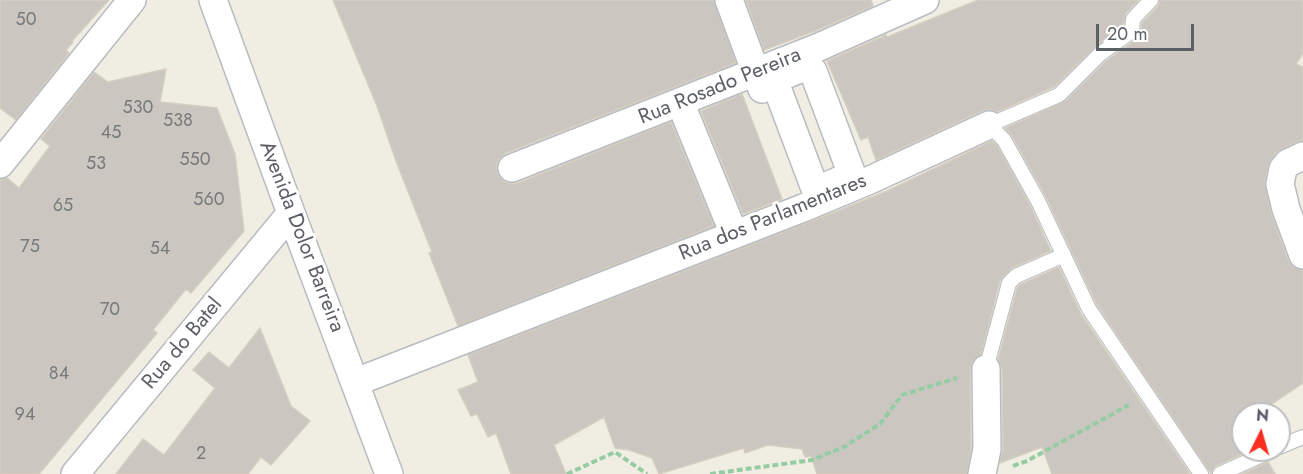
<!DOCTYPE html>
<style>
body{margin:0}
#map{position:relative;width:1303px;height:474px;overflow:hidden;background:#f0ede3;font-family:Jost,sans-serif}
canvas{display:block}
.north{position:absolute;left:1231px;top:402px;width:60px;height:60px;box-sizing:border-box;background:#fff;border:2px solid #bdbfc2;border-radius:50%;rotate:5deg;font-size:16px;font-weight:700;line-height:24px;text-align:center;color:#5b6066}
.north::after{content:'';display:block;margin:auto;width:21px;height:27px;background:#f92d20;clip-path:polygon(50% 0,100% 100%,50% 72%,0 100%)}
.scale{position:absolute;left:1096px;top:24px;width:98px;height:27px;box-sizing:border-box;border:3px solid #5b6066;border-top:0;padding-left:8px;font-size:18px;line-height:21px;white-space:nowrap;color:#5b6066;-webkit-text-stroke:4px #fff;paint-order:stroke}
</style>
<div id="map">
<canvas width="1303" height="474"></canvas>
<div class="north">N</div>
<div class="scale">20 m</div>
</div>
<script>
const g = document.querySelector('canvas').getContext('2d');
g.lineJoin = 'round';
function fillPath(path, color) {
  g.fillStyle = color;
  g.fill(path, 'evenodd');
}
function toPath(rows) {
  const path = new Path2D();
  for (const r of rows) {
    path.moveTo(r[0], r[1]);
    for (let i = 2; i < r.length; i += 2) path.lineTo(r[i], r[i + 1]);
  }
  return path;
}
function stroke(path, color, width, dash) {
  g.strokeStyle = color;
  g.lineWidth = width;
  g.lineCap = dash ? 'butt' : 'round';
  g.setLineDash(dash || []);
  g.stroke(path);
}
function drawText(font, color, halo, rows, align = 'center') {
  g.font = font + ' Jost,sans-serif';
  g.lineWidth = 6;
  g.setLineDash([]);
  g.textBaseline = 'middle';
  g.strokeStyle = halo;
  g.fillStyle = color;
  for (const [text, x, y, turn = 0] of rows) {
    g.save();
    g.translate(x, y);
    g.rotate((+turn || 0) * Math.PI / 180);
    g.textAlign = isNaN(turn) ? turn : align;
    if (halo) g.strokeText(text, 0, 0);
    g.fillText(text, 0, 0);
    g.restore();
  }
}
const building = toPath([
 [0,0,109,0,72,41,73,42,66,50,69,53,16,120,0,108,0,0],
 [333,0,714,0,736,63,506,153,499,159,496,166,498,174,503,181,510,184,518,183,671,122,714,226,458,326,429,253,432,252,396,161,377,106,333,0],
 [746,0,871,0,873,6,815,31,764,50,746,0],
 [978,0,1139,0,1126,13,1123,26,1094,48,1054,87,997,112,990,109,982,111,876,160,868,137,861,140,827,61,886,35,887,37,978,0],
 [1160,0,1303,0,1303,53,1296,64,1303,67,1303,140,1296,142,1276,153,1268,165,1265,181,1271,213,1288,260,1293,267,1303,270,1303,383,1257,414,1243,414,1243,450,1251,450,1216,466,1211,474,1097,305,1046,197,1012,136,1005,128,1065,101,1106,61,1138,38,1141,32,1142,23,1158,6,1160,0],
 [166,69,160,102,217,108,235,154,244,231,191,293,186,289,153,330,157,333,39,474,0,474,0,179,7,178,19,188,50,146,41,139,94,72,108,82,166,69],
 [742,94,782,199,743,214,701,111,742,94],
 [992,141,997,145,1030,205,1051,251,1012,268,1000,281,981,355,973,361,970,369,971,448,967,474,817,474,811,456,805,457,802,449,768,445,745,453,744,448,659,474,652,458,629,450,615,448,604,417,554,445,566,474,511,474,496,433,488,437,477,414,471,416,458,390,478,382,468,355,830,214,887,191,992,141],
 [1059,267,1081,314,1190,474,1052,474,1042,447,1000,463,1003,449,1002,369,998,359,1017,288,1021,284,1059,267],
 [260,328,291,406,310,421,271,465,261,457,248,474,116,474,143,439,164,455,215,388,193,370,209,352,229,368,260,328],
 [1268,462,1275,474,1242,474,1268,462]
]);
fillPath(building, '#cbc7c0');
stroke(building, '#d5cec1', 1.5);
const lane = toPath([
 [1151,0,1133,19,1132,31,1100,54,1059,95,989,125,1004,140,1038,201,1089,309,1201,474],
 [986,369,1009,283,1016,276,1064,255],
 [1279,447,1303,437],
 [1220,474,1273,450]
]);
const street = toPath([
 [213,0,291,213,389,474],
 [729,0,762,89],
 [805,67,813,71,851,172,845,178,822,188,814,186,776,85,780,77,805,67],
 [680,102,734,234],
 [1303,156,1288,163,1283,169,1280,184,1286,209,1303,255],
 [0,164,132,0],
 [512,168,819,47,925,0],
 [356,382,803,208,870,180,989,125],
 [75,474,291,213],
 [982,474,987,449,986,369]
]);
stroke(lane, '#b8bcc1', 16);
stroke(street, '#b8bcc1', 30);
stroke(toPath([
 [1013,466,1027,461,1129,405],
 [567,474,615,452,647,474],
 [710,474,812,460,844,447,880,424,902,395,957,378]
]), '#95cca4', 4, [6, 3]);
stroke(lane, '#fff', 14);
stroke(street, '#fff', 27);
drawText('18px', '#777a7c', null, [
 ["50",26,21],
 ["530",138,109],
 ["538",178,122],
 ["45",111,134],
 ["550",195,161],
 ["53",96,165],
 ["560",209,201],
 ["65",63,207],
 ["75",30,248],
 ["54",160,250],
 ["70",110,311],
 ["84",59,375],
 ["94",25,416],
 ["2",201,455]
]);
drawText('21px', '#5b6066', '#fff', [
 ["Rua Rosado Pereira",720,87,-22],
 ["Rua dos Parlamentares",773,218,-22],
 ["Avenida Dolor Barreira",301,237,69],
 ["Rua do Batel",183,344,-50]
]);
</script>
